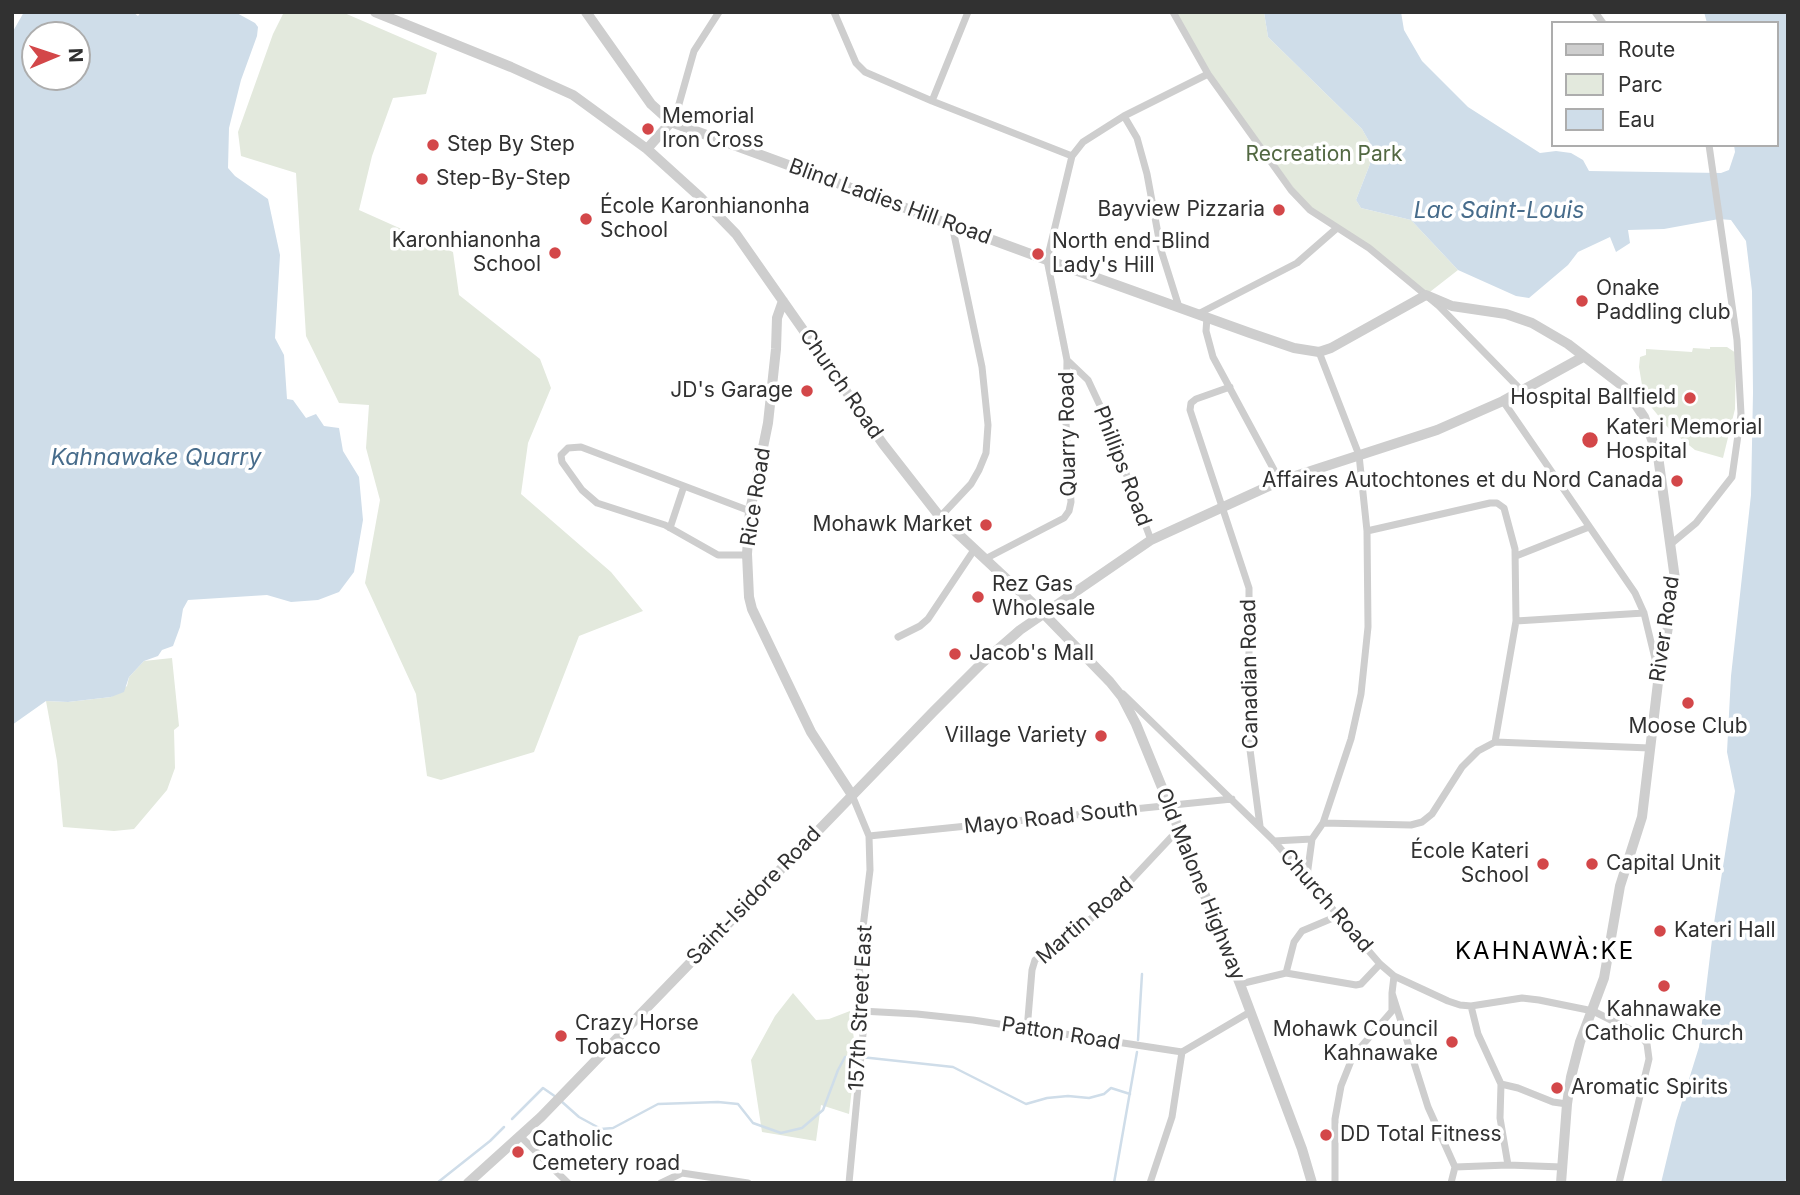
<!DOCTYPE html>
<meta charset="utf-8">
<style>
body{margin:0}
#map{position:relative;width:1800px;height:1195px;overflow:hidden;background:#fff;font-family:Inter,sans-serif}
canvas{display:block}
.frame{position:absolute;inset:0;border:14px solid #313131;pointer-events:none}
.legend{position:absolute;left:1551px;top:21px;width:228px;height:126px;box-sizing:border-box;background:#fff;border:2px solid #adadad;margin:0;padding:9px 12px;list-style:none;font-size:21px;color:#313131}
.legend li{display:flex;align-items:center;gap:14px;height:35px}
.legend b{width:35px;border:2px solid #adadad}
.north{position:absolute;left:21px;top:21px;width:70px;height:70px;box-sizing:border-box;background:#fff;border:2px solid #adadad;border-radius:50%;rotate:88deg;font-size:19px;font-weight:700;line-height:28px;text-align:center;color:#313131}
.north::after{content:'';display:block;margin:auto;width:24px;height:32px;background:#d34749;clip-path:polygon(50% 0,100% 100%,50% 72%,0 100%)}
</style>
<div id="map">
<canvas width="1800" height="1195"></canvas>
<div class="frame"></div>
<ul class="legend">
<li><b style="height:9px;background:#cecece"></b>Route</li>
<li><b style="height:19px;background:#e3e9dd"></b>Parc</li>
<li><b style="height:19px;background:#cfdde9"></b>Eau</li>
</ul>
<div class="north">N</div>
</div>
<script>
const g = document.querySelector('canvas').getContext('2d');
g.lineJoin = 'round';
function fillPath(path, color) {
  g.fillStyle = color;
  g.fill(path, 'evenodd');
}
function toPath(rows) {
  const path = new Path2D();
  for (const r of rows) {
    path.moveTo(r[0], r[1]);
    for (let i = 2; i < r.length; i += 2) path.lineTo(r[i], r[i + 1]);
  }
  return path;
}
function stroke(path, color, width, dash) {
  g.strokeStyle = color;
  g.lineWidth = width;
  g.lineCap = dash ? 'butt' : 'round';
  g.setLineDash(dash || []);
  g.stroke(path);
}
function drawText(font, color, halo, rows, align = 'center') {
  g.font = font + ' Inter,sans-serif';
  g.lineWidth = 7;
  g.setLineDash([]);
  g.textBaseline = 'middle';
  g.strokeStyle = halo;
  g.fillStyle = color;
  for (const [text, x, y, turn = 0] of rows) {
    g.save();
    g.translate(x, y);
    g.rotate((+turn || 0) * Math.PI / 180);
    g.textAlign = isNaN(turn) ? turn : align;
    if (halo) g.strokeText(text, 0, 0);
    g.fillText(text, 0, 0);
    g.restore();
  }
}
fillPath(toPath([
 [284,12,342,12,437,53,426,94,393,98,372,156,359,210,453,252,459,295,540,359,551,388,528,443,521,494,611,572,643,611,579,636,534,752,441,780,427,776,416,694,365,583,380,500,366,448,369,405,339,403,306,336,296,173,241,156,238,132,273,34],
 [1173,12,1264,12,1268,37,1362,129,1370,143,1370,164,1356,200,1361,208,1411,220,1458,270,1426,295,1369,248,1310,210,1208,74],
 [1710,347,1727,347,1736,353,1735,409,1723,458,1695,450,1669,429,1648,403,1642,385,1639,367,1640,357,1646,355,1646,349,1692,352,1693,348,1710,349],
 [172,658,179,726,174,730,175,768,167,790,134,829,114,831,63,827,57,761,46,701,68,702,111,697,127,686,129,677,144,661],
 [793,993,816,1020,829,1019,850,1011,856,1053,849,1114,821,1105,816,1141,762,1132,751,1060,775,1016]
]), '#e3e9dd');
fillPath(toPath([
 [24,12,133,12,138,16,141,12,235,12,255,23,258,27,257,36,241,80,229,128,228,168,235,176,268,199,280,255,275,338,284,355,287,399,293,400,306,418,316,414,324,426,339,428,343,451,359,477,363,520,354,572,339,592,318,600,291,602,267,595,188,600,183,609,180,627,173,646,162,650,158,656,144,661,129,677,124,692,111,697,68,702,46,701,12,725,12,33],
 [35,35,77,35,77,77,35,77],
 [1264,12,1401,12,1404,30,1422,61,1468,107,1540,153,1556,151,1571,153,1583,160,1589,171,1721,173,1729,170,1735,152,1734,145,1777,145,1777,23,1707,23,1704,12,1788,12,1788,1169,1785,1183,1661,1183,1676,1121,1699,1047,1714,923,1735,791,1727,752,1731,676,1751,495,1753,393,1752,291,1746,241,1731,220,1719,219,1664,229,1628,230,1630,243,1616,252,1610,237,1578,252,1568,265,1529,298,1516,296,1458,270,1411,220,1361,208,1356,200,1370,164,1370,143,1362,129,1268,37]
]), '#cfdde9');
stroke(toPath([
 [1138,1040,1142,974],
 [561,1101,579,1117,601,1129,613,1128,658,1104,718,1102,738,1104,753,1123,781,1133,802,1128,823,1110,838,1070,845,1057,861,1057,953,1067,1026,1104,1047,1098,1068,1096,1089,1098,1104,1094,1111,1088,1130,1094],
 [512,1119,543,1088,556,1097],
 [437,1183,490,1141,504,1127],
 [1114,1183,1137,1052]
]), '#cfdde9', 2.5);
stroke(toPath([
 [834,12,856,63,865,72,932,101,1072,156],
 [1173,12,1208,74,1291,190,1310,210,1369,248,1439,306,1522,391],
 [1595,12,1603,23],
 [932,101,968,12],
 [1124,116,1137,138,1147,174,1161,250,1179,307],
 [671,122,679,104,694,51,719,12],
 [1198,314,1297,263,1337,228],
 [1207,317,1206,331,1213,357,1280,481],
 [1067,360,1088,380,1103,412,1151,540],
 [1230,387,1196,399,1191,403,1190,410,1249,588,1249,742,1260,826],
 [1503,401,1635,593,1644,613,1658,671],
 [940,517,971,484,979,470,986,453,988,425,982,367,952,225],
 [670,528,684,486],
 [1367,531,1490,503,1497,503,1504,508,1515,549,1516,621,1495,742],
 [1672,543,1696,523,1732,477,1741,414,1737,340,1709,145],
 [747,555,718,555,665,525,597,503,582,490,562,462,561,455,568,448,581,447,750,511],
 [1516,556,1589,527],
 [985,559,1064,518,1069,511,1071,502,1066,423,1067,360,1047,260,1072,156,1083,142,1124,116,1208,74],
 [1516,621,1644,613],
 [898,637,920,626,928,619,974,550],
 [1123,694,1274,841,1380,964,1394,976,1448,1001,1460,1005,1471,1006,1522,998,1539,1000,1593,1011,1641,1035,1647,1044,1649,1059,1619,1183],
 [1495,742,1650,748],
 [1323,823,1411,825,1422,822,1432,814,1462,767,1478,751,1495,742],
 [869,836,1232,799],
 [1274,841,1312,839,1323,823,1351,739,1361,694,1368,627,1367,531,1359,455,1319,352],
 [1307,876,1312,839],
 [1286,973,1294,942,1302,931,1340,915],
 [1394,976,1392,993,1428,1107,1455,1167],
 [1240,984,1286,973,1356,985,1361,984,1380,964],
 [1471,1006,1478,1034,1501,1084,1500,1118,1508,1165],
 [861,1011,917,1014,973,1020,1182,1052,1250,1012],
 [1027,1030,1032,970,1035,960,1104,909,1179,829],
 [1501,1084,1518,1088,1553,1102,1567,1104],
 [520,1136,568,1183],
 [1455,1167,1508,1165,1562,1167],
 [661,1183,682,1173,748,1183],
 [849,1183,863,1034,859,960,870,870,869,836,852,795],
 [1150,1183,1172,1117,1182,1052],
 [1335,1183,1335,1119,1341,1086,1353,1056,1392,1011,1392,993],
 [1451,1183,1455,1167]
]), '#cecece', 7);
stroke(toPath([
 [375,12,511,67,573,95,647,149,700,197,736,234,883,444,940,517,1043,613,1110,682,1122,697,1136,724,1170,807,1240,984,1302,1149,1312,1183],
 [586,12,651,104,671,122,1047,260,1250,333,1294,348,1319,352,1331,348,1426,295,1452,306,1506,314,1532,323,1568,344,1624,387,1644,417,1658,456,1675,579,1666,640,1659,674,1642,817,1620,886,1604,978,1580,1042,1571,1077,1567,1104,1561,1183],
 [647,149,671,122],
 [783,301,777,318,776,349,768,423,750,511,747,554,749,597,752,609,811,732,852,795],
 [468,1183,541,1117,933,712,981,664,1020,630,1151,540,1280,481,1437,430,1503,401,1583,357]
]), '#cecece', 10);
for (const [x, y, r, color] of [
 [648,129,7,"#d34749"],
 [433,145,7,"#d34749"],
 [422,179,7,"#d34749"],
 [1279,210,7,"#d34749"],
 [586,219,7,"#d34749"],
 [555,253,7,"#d34749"],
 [1038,254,7,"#d34749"],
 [1582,301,7,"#d34749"],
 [807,391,7,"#d34749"],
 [1690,398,7,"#d34749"],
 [1590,440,9,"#d34749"],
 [1677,481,7,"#d34749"],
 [986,525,7,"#d34749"],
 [978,597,7,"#d34749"],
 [955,654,7,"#d34749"],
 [1688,703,7,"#d34749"],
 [1101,736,7,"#d34749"],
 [1543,864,7,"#d34749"],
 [1592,864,7,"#d34749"],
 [1660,931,7,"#d34749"],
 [1664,986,7,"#d34749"],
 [561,1036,7,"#d34749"],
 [1452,1042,7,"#d34749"],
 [1557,1088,7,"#d34749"],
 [1326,1135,7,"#d34749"],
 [518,1152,7,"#d34749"]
]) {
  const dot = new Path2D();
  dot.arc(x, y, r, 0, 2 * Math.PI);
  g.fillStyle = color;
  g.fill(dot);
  stroke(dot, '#fff', 2.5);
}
drawText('21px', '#313131', '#fff', [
 ["Memorial",662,117],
 ["Iron Cross",662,141],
 ["Step By Step",447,145],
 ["Step-By-Step",436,179],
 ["École Karonhianonha",600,207],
 ["School",600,231],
 ["Bayview Pizzaria",1265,210,"right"],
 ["Karonhianonha",541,241,"right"],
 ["School",541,265,"right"],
 ["North end-Blind",1052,242],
 ["Lady's Hill",1052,266],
 ["Onake",1596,289],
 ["Paddling club",1596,313],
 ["JD's Garage",793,391,"right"],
 ["Hospital Ballfield",1676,398,"right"],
 ["Kateri Memorial",1606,428],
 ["Hospital",1606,452],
 ["Affaires Autochtones et du Nord Canada",1663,481,"right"],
 ["Mohawk Market",972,525,"right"],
 ["Rez Gas",992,585],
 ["Wholesale",992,609],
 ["Jacob's Mall",969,654],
 ["Moose Club",1688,727,"center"],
 ["Village Variety",1087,736,"right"],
 ["École Kateri",1529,852,"right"],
 ["School",1529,876,"right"],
 ["Capital Unit",1606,864],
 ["Kateri Hall",1674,931],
 ["Kahnawake",1664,1010,"center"],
 ["Catholic Church",1664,1034,"center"],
 ["Crazy Horse",575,1024],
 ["Tobacco",575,1048],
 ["Mohawk Council",1438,1030,"right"],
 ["Kahnawake",1438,1054,"right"],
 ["Aromatic Spirits",1571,1088],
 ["DD Total Fitness",1340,1135],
 ["Catholic",532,1140],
 ["Cemetery road",532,1164]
], 'left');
drawText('21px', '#526842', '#fff', [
 ["Recreation Park",1324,155]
]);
drawText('21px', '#313131', '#fff', [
 ["Blind Ladies Hill Road",890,202,20],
 ["Church Road",841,384,55],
 ["Quarry Road",1068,434,-91],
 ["Phillips Road",1122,466,69],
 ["Rice Road",756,497,-81],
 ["River Road",1665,629,-82],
 ["Canadian Road",1250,674,-91],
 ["Mayo Road South",1051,818,-6],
 ["Old Malone Highway",1200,884,68],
 ["Saint-Isidore Road",754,896,-46],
 ["Church Road",1326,901,49],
 ["Martin Road",1085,921,-41],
 ["157th Street East",861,1008,-87],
 ["Patton Road",1061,1034,9]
]);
drawText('italic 23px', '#476c8b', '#fff', [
 ["Lac Saint-Louis",1499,211],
 ["Kahnawake Quarry",156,458]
]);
g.letterSpacing = '2px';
drawText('24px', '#000', '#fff', [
 ["KAHNAWÀ:KE",1545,952]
]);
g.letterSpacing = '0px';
</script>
